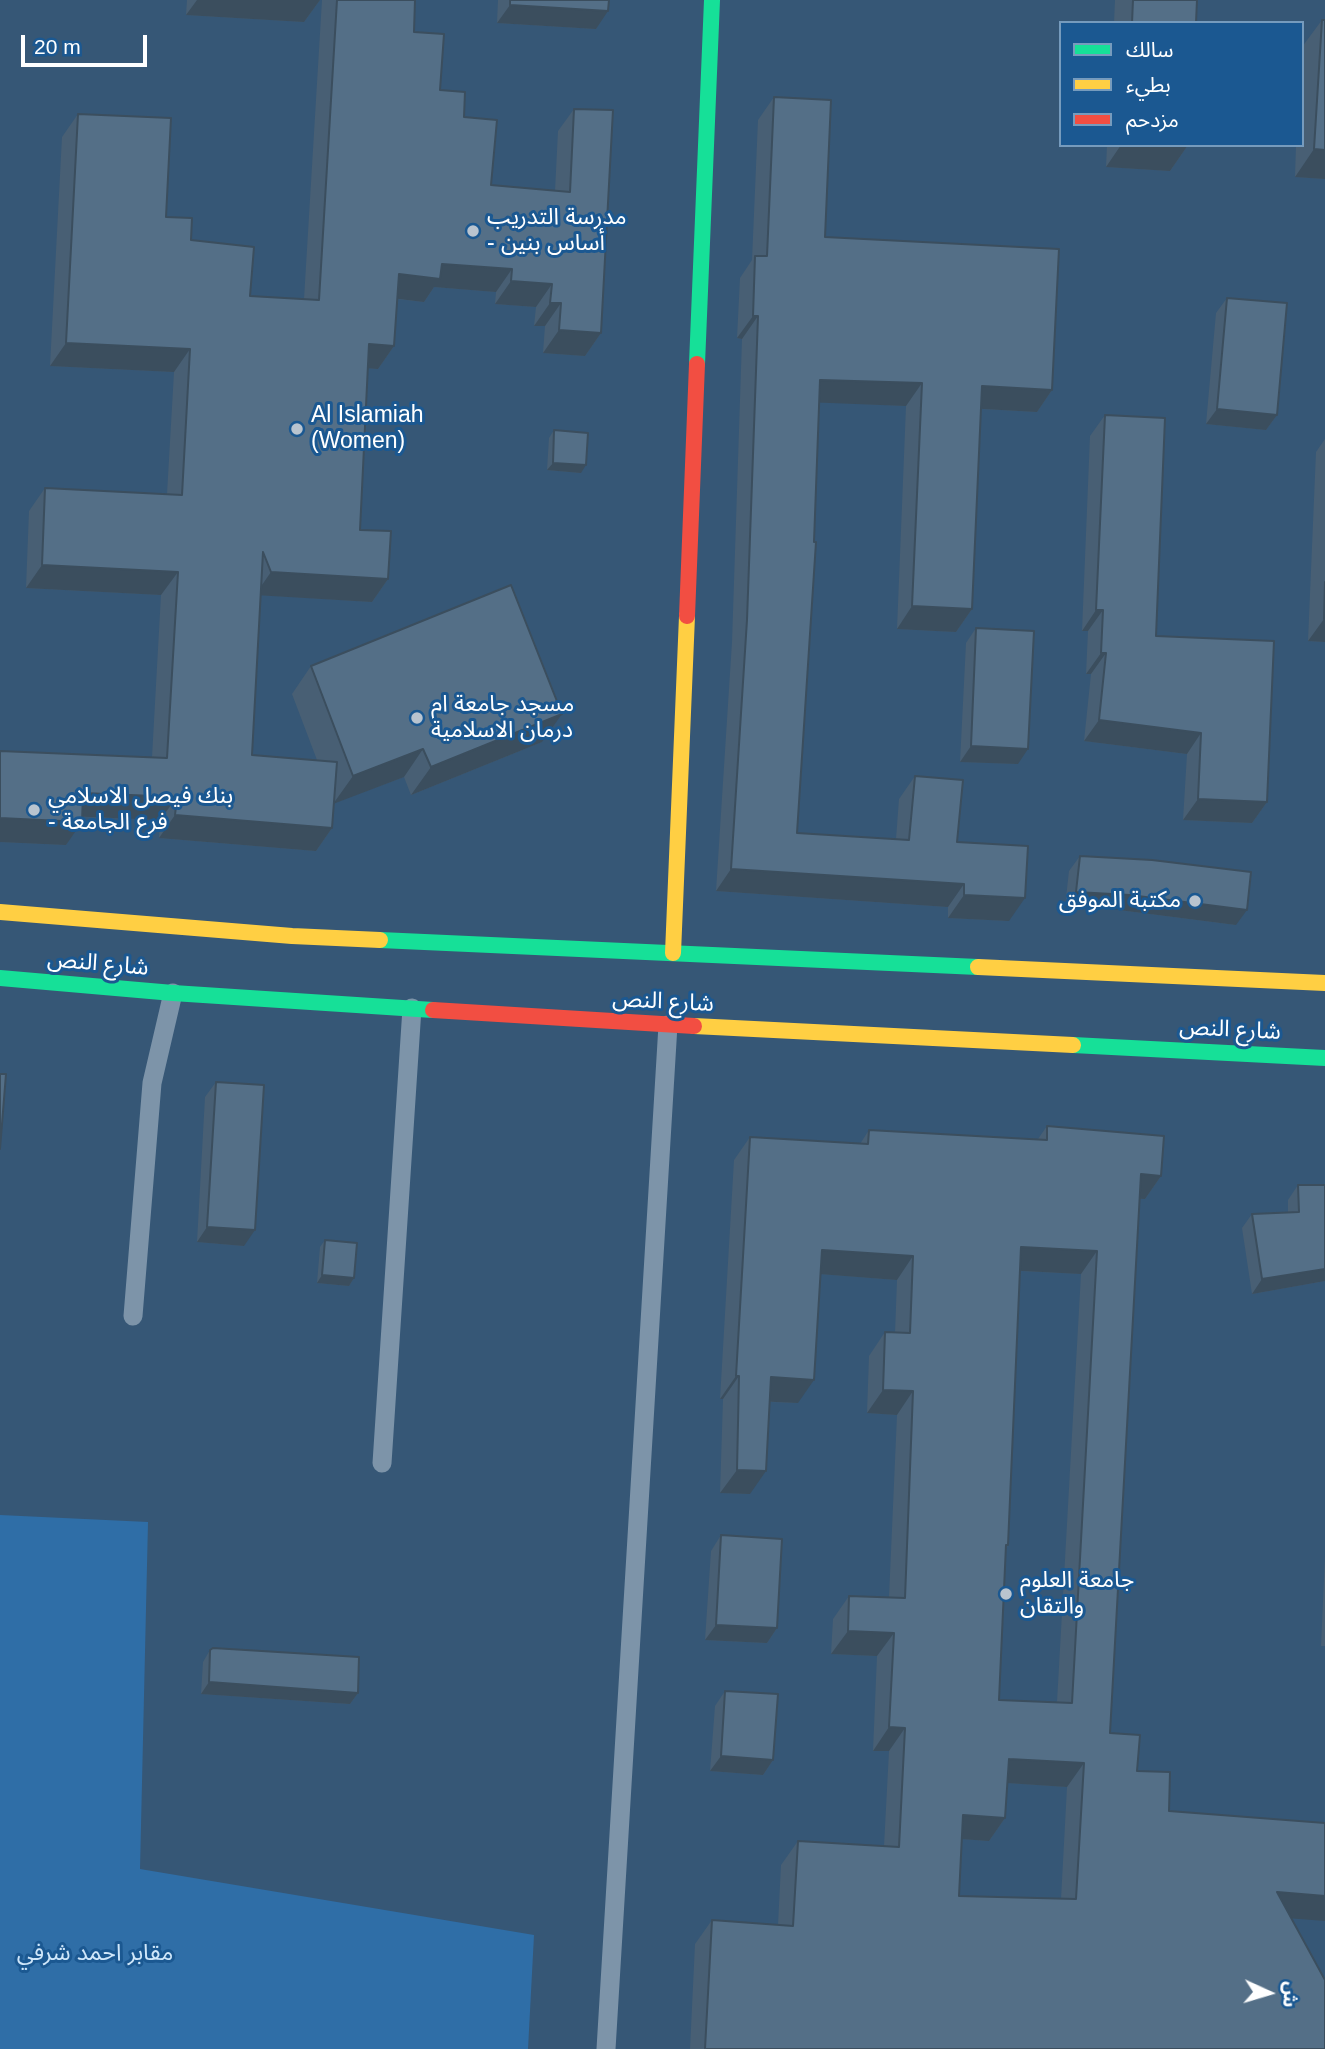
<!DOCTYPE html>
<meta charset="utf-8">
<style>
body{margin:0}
#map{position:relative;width:1325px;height:2049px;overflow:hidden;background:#365776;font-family:Helvetica,"Noto Sans Arabic",sans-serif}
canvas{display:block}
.legend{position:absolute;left:1059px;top:21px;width:245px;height:126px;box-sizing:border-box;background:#1b5891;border:2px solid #769bbd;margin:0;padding:9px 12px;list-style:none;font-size:21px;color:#fff}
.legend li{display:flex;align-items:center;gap:14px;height:35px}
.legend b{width:35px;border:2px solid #769bbd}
.north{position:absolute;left:1234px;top:1958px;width:70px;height:70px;-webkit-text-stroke:5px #1b5891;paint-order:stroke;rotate:94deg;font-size:19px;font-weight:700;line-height:28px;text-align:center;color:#fff}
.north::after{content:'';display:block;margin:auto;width:24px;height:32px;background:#fff;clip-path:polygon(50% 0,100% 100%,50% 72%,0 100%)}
.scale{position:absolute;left:21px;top:35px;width:126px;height:32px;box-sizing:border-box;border:4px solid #fff;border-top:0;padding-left:9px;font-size:21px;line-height:24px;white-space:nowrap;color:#fff;-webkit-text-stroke:5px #1b5891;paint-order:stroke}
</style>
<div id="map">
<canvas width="1325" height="2049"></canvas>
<ul class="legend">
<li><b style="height:9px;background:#16e098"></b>سالك</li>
<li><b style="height:9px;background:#ffcf43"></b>بطيء</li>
<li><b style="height:9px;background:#f24e42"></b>مزدحم</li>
</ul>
<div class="north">ش</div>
<div class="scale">20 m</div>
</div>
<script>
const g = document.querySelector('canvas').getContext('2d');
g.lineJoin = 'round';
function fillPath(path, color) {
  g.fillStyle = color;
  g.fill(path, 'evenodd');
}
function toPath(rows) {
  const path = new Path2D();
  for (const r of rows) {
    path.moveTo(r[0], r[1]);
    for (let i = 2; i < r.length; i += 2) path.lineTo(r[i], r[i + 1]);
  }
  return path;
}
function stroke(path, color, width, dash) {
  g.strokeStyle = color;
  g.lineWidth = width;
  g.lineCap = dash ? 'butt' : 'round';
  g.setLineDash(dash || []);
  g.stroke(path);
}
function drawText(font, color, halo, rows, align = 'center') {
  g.font = font + ' Helvetica,"Noto Sans Arabic",sans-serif';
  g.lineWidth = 6;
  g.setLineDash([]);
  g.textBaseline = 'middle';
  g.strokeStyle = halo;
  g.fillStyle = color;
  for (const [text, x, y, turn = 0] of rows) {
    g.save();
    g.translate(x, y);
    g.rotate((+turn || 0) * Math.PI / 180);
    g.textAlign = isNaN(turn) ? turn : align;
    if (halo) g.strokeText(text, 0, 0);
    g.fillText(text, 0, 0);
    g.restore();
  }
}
fillPath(toPath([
 [0,1515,148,1522,140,1869,534,1935,528,2049,0,2049]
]), '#2f6ea7');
stroke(toPath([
 [133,1316,152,1083,173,993],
 [382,1463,412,1008],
 [606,2049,668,1025]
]), '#7d94a9', 19);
stroke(toPath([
 [697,364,712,0],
 [380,940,978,967],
 [0,978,173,993,433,1010],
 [1073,1045,1325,1058]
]), '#16e098', 16);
stroke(toPath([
 [0,912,292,936,380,940],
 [673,953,687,616],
 [978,967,1325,983],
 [694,1026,1073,1045]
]), '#ffcf43', 16);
stroke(toPath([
 [687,616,697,364],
 [433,1010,694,1026]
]), '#f24e42', 16);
fillPath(toPath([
 [187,0,320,0,304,22,186,15],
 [322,0,415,0,414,32,440,90,464,117,491,185,555,191,558,131,574,109,601,333,585,356,543,353,545,326,534,326,536,307,495,304,496,292,434,287,424,302,397,299,394,346,378,369,368,368,360,530,388,579,372,602,261,595,252,755,317,760,292,694,311,666,542,742,411,795,404,777,334,803,332,828,316,851,159,838,160,820,82,817,66,845,0,842,0,751,152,757,161,595,26,588,29,511,45,488,167,494,174,372,50,366,62,137,78,114,166,217,250,296,304,299],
 [498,0,609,0,596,29,497,23],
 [1115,0,1197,0,1196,23,1114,23],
 [1322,20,1325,179,1295,177,1296,145,1302,145,1302,47],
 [774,97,825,237,1052,390,1037,412,981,409,972,609,956,632,897,629,906,406,819,402,797,833,896,839,899,799,915,776,1009,921,948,918,948,907,716,891,732,642,742,339,737,338,740,278,752,260,758,120],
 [1107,145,1188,145,1170,171,1106,167],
 [1227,298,1277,415,1266,430,1206,424,1216,313],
 [1105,415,1156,636,1267,802,1252,823,1183,820,1187,754,1084,741,1091,674,1086,674,1088,631,1082,631,1090,436],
 [554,430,581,473,547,470,549,438],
 [1325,439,1325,642,1308,641,1316,452],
 [976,628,1018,764,960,762,966,643],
 [1080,856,1236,925,1119,910,1065,907,1069,871],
 [216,1082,244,1246,197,1242,205,1097],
 [1047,1126,1161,1176,1145,1199,1139,1199,1110,1733,1169,1811,1291,1918,1325,2049,690,2049,695,1944,712,1920,778,1925,781,1865,798,1841,884,1846,889,1751,873,1751,877,1656,831,1654,833,1619,849,1596,889,1597,897,1415,867,1413,869,1356,885,1332,895,1333,897,1280,820,1274,798,1403,770,1402,750,1494,720,1493,723,1399,720,1399,734,1160,750,1137,860,1144,869,1130,1038,1139],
 [1020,1271,1081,1274,1057,1702,999,1700,1006,1549,1008,1545],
 [1007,1783,1067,1787,1061,1899,959,1896,962,1839,989,1841,1005,1818],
 [1298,1185,1325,1281,1252,1294,1242,1228,1252,1214,1288,1212,1288,1200],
 [325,1240,354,1278,349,1286,317,1283,320,1247],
 [721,1535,777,1628,767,1643,705,1640,711,1551],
 [1325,1556,1325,1646,1321,1646],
 [210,1650,358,1693,350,1704,201,1694,203,1662],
 [725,1691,773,1760,763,1775,710,1771,715,1706]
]), '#485f74');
fillPath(toPath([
 [197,0,320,0,304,22,186,15],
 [510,5,608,11,596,29,497,23],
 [1121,145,1188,145,1170,171,1106,167],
 [1314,149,1325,150,1325,179,1295,177],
 [442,264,512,269,496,292,434,287,424,302,383,297,399,274],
 [511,281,552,284,536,307,495,304],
 [550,303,561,303,545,326,534,326],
 [753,316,758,316,742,339,737,338],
 [559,330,601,333,585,356,543,353],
 [66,343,190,349,174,372,50,366],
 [369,344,394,346,378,369,353,367],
 [820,380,922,383,906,406,805,402],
 [982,386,1052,390,1037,412,966,408],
 [1217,409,1277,415,1266,430,1206,424],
 [553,463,586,465,581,473,547,470],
 [42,565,178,572,161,595,26,588],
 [271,572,388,579,372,602,255,595],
 [912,606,972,609,956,632,897,629],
 [1096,610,1103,610,1088,631,1082,631],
 [1324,619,1325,619,1325,642,1308,641],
 [1101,653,1106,653,1091,674,1086,674],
 [562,714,542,742,411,795,431,767],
 [1099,720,1201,733,1187,754,1084,741],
 [971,746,1028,749,1018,764,960,762],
 [423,749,404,777,333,804,353,776],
 [83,793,177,797,160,820,67,816],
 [1198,799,1267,802,1252,823,1183,820],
 [175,815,332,828,316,851,159,838],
 [0,818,82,822,66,845,0,842],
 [731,869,964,884,948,907,716,891],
 [1076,892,1130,895,1247,910,1236,925,1119,910,1065,907],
 [964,895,1025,898,1009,921,948,918],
 [1141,1174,1161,1176,1145,1199,1124,1198],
 [207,1227,255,1230,244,1246,197,1242],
 [1021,1247,1097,1251,1081,1274,1004,1270],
 [822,1250,913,1256,897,1280,806,1273],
 [1325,1269,1325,1281,1252,1294,1262,1279],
 [322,1275,354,1278,349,1286,317,1283],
 [736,1376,739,1376,723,1399,720,1399],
 [771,1377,814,1380,798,1403,755,1401],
 [883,1390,913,1391,897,1415,867,1413],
 [737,1470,766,1471,750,1494,720,1493],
 [716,1625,777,1628,767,1643,705,1640],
 [848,1631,894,1633,877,1656,831,1654],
 [209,1682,358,1693,350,1704,201,1694],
 [889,1727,905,1728,889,1751,873,1751],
 [721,1756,773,1760,763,1775,710,1771],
 [1009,1759,1084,1763,1067,1787,992,1782],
 [963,1815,1005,1818,989,1841,947,1838],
 [1277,1892,1325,1896,1325,1921,1260,1916]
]), '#3b4e5e');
const building = toPath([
 [337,0,415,0,414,32,444,34,440,90,465,92,464,117,497,120,491,185,570,192,574,109,613,110,601,333,559,330,561,303,550,303,552,284,511,281,512,269,442,264,440,279,399,274,394,346,369,344,360,530,391,531,388,579,271,572,263,552,252,755,337,762,332,828,175,815,177,797,83,793,82,822,0,818,0,751,167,758,178,572,42,565,45,488,182,495,190,349,66,343,78,114,171,118,166,217,192,218,191,240,254,247,250,296,319,300,337,0],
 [510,0,609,0,608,11,510,5,510,0],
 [1133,0,1197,0,1196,23,1132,23,1133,0],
 [1322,20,1325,20,1325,150,1314,149,1322,20],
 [774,97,831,100,825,237,1059,249,1052,390,982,386,972,609,912,606,922,383,820,380,814,542,816,542,797,833,909,840,915,776,963,780,957,842,1028,846,1025,898,964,895,964,884,731,869,747,620,758,316,753,316,755,256,767,256,774,97],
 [1227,298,1287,303,1277,415,1217,409,1227,298],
 [1105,415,1165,418,1156,636,1274,641,1267,802,1198,799,1201,733,1099,720,1106,653,1101,653,1103,610,1096,610,1105,415],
 [554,430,588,433,586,465,553,463,554,430],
 [1325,582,1325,619,1324,619,1325,582],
 [511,585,562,714,431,767,423,749,353,776,311,666,511,585],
 [976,628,1034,631,1028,749,971,746,976,628],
 [1080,856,1152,860,1251,872,1247,910,1130,895,1076,892,1080,856],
 [0,1074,6,1074,0,1149,0,1074],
 [216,1082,264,1085,255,1230,207,1227,216,1082],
 [1047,1126,1164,1136,1161,1176,1141,1174,1110,1733,1140,1735,1137,1771,1170,1772,1169,1811,1325,1823,1325,1896,1277,1892,1325,1980,1325,2049,705,2049,712,1920,793,1926,798,1841,899,1847,905,1728,889,1727,894,1633,848,1631,849,1596,905,1598,913,1391,883,1390,885,1332,910,1333,913,1256,822,1250,814,1380,771,1377,766,1471,737,1470,739,1376,736,1376,750,1137,868,1144,869,1130,1047,1140,1047,1126],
 [1021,1247,1097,1251,1072,1703,999,1700,1006,1545,1008,1545,1021,1247],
 [1009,1759,1084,1763,1076,1899,959,1896,963,1815,1005,1818,1009,1759],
 [1298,1185,1325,1185,1325,1269,1262,1279,1252,1214,1299,1212,1298,1185],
 [325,1240,357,1243,354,1278,322,1275,325,1240],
 [721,1535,782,1539,777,1628,716,1625,721,1535],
 [213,1648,359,1657,358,1693,209,1682,210,1650,213,1648],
 [725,1691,778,1694,773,1760,721,1756,725,1691]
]);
fillPath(building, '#546f87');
stroke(building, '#3b4e5e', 2);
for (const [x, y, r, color] of [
 [473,231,7,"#b9c4cf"],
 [297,429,7,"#b9c4cf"],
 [417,718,7,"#b9c4cf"],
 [34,810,7,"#b9c4cf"],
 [1195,901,7,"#b9c4cf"],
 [1006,1594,7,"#b9c4cf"]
]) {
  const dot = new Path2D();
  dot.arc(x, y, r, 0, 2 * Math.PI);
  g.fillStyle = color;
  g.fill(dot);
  stroke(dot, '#1b5891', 2.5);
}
drawText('23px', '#fff', '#1b5891', [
 ["مدرسة التدريب",487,218],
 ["- أساس بنين",487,244],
 ["Al Islamiah",311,416],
 ["(Women)",311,442],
 ["مسجد جامعة ام",431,705],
 ["درمان الاسلامية",431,731],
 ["بنك فيصل الاسلامي",48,797],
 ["- فرع الجامعة",48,823],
 ["مكتبة الموفق",1181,901,"right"],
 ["جامعة العلوم",1020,1581],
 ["والتقان",1020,1607]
], 'left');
drawText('23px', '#fff', '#1b5891', [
 ["شارع النص",98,964,5],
 ["شارع النص",663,1002,3],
 ["شارع النص",1230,1030,3]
]);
drawText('23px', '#d0e7fa', '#1b5891', [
 ["مقابر احمد شرفي",95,1954]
]);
</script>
